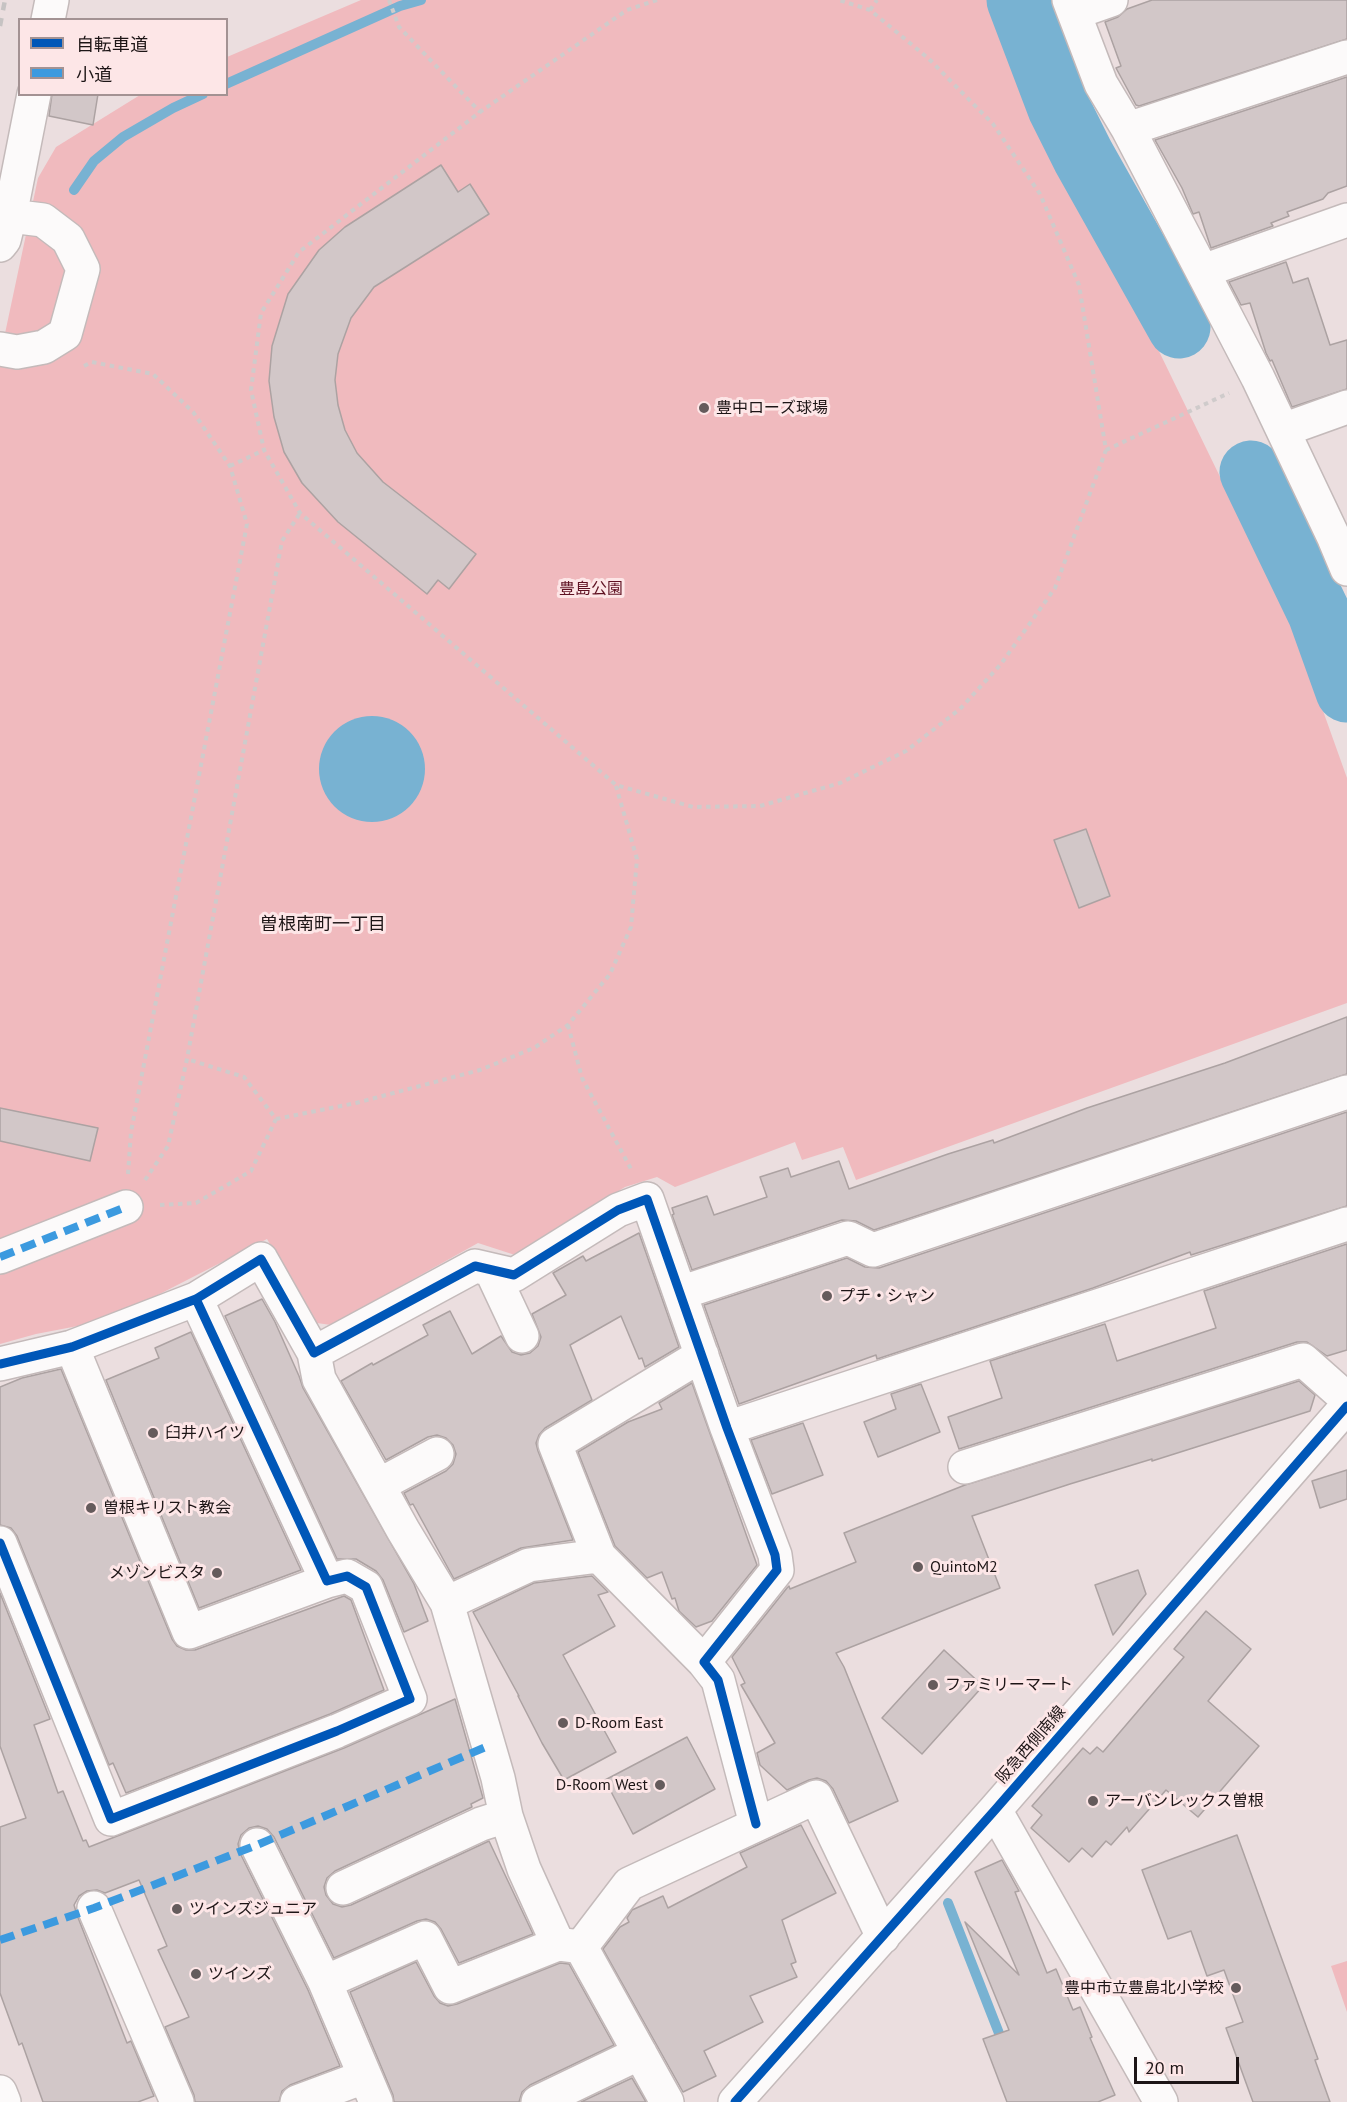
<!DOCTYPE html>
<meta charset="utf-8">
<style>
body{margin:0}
#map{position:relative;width:1347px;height:2102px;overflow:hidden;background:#ebdedf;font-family:"PT Sans","Noto Sans JP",sans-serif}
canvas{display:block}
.legend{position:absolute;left:18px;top:18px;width:210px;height:78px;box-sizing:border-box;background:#fde6e7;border:2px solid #a39293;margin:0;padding:8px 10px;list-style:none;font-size:18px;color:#1d1516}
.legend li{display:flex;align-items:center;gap:12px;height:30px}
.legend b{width:30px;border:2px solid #a39293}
.scale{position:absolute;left:1134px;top:2057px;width:105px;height:27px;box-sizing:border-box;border:3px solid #1d1516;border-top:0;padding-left:8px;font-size:18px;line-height:21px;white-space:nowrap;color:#1d1516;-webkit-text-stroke:4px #fde6e7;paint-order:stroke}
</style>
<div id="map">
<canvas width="1347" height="2102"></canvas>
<ul class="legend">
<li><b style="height:8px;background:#0057b8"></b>自転車道</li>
<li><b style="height:8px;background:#3c9adf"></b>小道</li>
</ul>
<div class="scale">20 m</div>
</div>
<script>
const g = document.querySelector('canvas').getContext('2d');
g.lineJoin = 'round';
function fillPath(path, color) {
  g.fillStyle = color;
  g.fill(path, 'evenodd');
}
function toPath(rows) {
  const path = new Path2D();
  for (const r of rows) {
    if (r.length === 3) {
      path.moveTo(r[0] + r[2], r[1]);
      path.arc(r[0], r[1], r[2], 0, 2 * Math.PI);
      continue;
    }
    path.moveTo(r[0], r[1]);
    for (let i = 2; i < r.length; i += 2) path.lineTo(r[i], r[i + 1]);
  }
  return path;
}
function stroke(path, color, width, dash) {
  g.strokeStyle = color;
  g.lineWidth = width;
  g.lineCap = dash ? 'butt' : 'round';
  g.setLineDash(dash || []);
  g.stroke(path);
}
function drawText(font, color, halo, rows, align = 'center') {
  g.font = font + ' "PT Sans","Noto Sans JP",sans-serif';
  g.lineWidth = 6;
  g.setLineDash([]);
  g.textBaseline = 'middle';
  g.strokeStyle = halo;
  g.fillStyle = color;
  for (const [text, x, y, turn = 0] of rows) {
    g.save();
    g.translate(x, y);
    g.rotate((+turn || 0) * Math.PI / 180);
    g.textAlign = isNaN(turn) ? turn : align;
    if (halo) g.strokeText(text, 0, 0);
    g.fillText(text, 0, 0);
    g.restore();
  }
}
fillPath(toPath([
 [361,0,997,0,1035,106,1154,341,1224,485,1282,596,1347,778,1347,1003,856,1180,843,1147,802,1160,795,1142,675,1187,657,1177,625,1187,515,1255,478,1243,331,1325,317,1323,267,1239,109,1320,36,1334,0,1344,0,357,38,178,56,147,140,95,226,94,227,57],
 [1347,1961,1347,2012,1331,1966]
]), '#f0babe');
fillPath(toPath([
 [372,769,53]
]), '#78b2d2');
stroke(toPath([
 [226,84,400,6,421,0],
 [74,190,94,161,123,137,173,108,203,94],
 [948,1903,1004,2046]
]), '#78b2d2', 10);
stroke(toPath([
 [1018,0,1059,108,1083,156,1179,327],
 [1251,472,1319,613,1347,691]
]), '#78b2d2', 63);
const building = toPath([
 [1152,0,1347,0,1347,39,1139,106,1136,105,1116,68,1121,66,1105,22,1118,17,1127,9,1152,0],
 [1347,77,1347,186,1328,193,1323,199,1287,212,1289,216,1271,223,1273,226,1211,248,1199,212,1193,214,1182,188,1155,140,1347,77],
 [52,94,98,94,93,125,49,116,52,94],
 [441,165,458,192,470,184,489,214,374,287,351,318,338,354,335,380,338,405,345,430,357,453,383,482,476,554,449,589,438,580,427,594,338,522,302,483,284,452,274,417,269,381,272,346,288,294,319,250,345,227,441,165],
 [1286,262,1293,283,1308,278,1330,345,1347,340,1347,389,1292,407,1272,360,1270,361,1266,353,1250,303,1241,305,1229,282,1286,262],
 [1086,829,1110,896,1079,908,1054,840,1086,829],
 [1347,1017,1347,1074,874,1230,856,1221,842,1220,692,1270,672,1215,674,1214,672,1208,707,1196,714,1215,767,1197,760,1177,788,1168,791,1177,839,1161,849,1189,948,1154,993,1140,994,1143,1087,1108,1225,1063,1347,1017],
 [0,1108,98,1128,90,1161,0,1141,0,1108],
 [1347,1112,1347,1206,1191,1255,1190,1252,1093,1288,877,1359,876,1355,739,1404,704,1305,847,1258,865,1267,879,1268,1347,1112],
 [639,1233,679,1347,645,1367,642,1358,639,1359,621,1316,570,1345,592,1400,545,1428,539,1435,536,1443,538,1451,573,1540,521,1548,454,1579,413,1504,410,1505,404,1493,446,1471,453,1464,456,1454,453,1445,446,1438,437,1435,428,1437,386,1460,341,1381,372,1363,373,1365,428,1335,423,1325,450,1311,472,1354,501,1336,512,1352,521,1355,530,1353,538,1346,541,1337,532,1314,566,1295,553,1273,583,1256,586,1261,639,1233],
 [1347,1244,1347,1350,1327,1356,1307,1342,1297,1342,959,1449,948,1417,1002,1398,990,1361,1105,1324,1117,1361,1216,1328,1204,1291,1347,1244],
 [262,1299,275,1322,299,1376,303,1388,414,1584,428,1621,404,1632,383,1580,376,1571,356,1559,337,1559,225,1316,262,1299],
 [191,1332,301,1570,199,1608,106,1380,159,1358,155,1348,191,1332],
 [61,1369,172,1639,177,1646,186,1650,195,1650,344,1596,351,1600,384,1690,330,1714,126,1793,113,1763,109,1765,17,1536,11,1528,0,1525,0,1387,22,1378,61,1369],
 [1299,1381,1315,1395,1310,1411,1152,1461,1152,1459,1070,1484,972,1516,1000,1588,836,1653,844,1667,898,1801,849,1823,833,1789,826,1781,817,1778,809,1780,787,1790,760,1765,757,1753,775,1743,741,1685,745,1683,732,1657,787,1588,789,1586,790,1589,856,1562,844,1533,965,1485,1299,1381],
 [692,1383,757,1565,712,1621,696,1627,679,1611,675,1598,672,1599,662,1572,647,1578,615,1546,578,1452,628,1422,662,1409,659,1403,692,1383],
 [921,1384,940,1432,878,1457,864,1422,896,1409,891,1394,921,1384],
 [803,1423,823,1475,772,1494,751,1440,803,1423],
 [1347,1470,1347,1499,1320,1508,1312,1481,1347,1470],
 [1138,1570,1146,1594,1113,1635,1095,1585,1138,1570],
 [592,1576,608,1592,598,1595,615,1626,563,1655,616,1752,564,1780,542,1743,518,1696,519,1696,473,1612,534,1583,592,1576],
 [0,1593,50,1719,34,1725,58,1793,63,1791,83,1841,86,1840,89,1847,344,1748,455,1699,483,1798,471,1804,472,1807,335,1871,327,1878,324,1887,326,1895,333,1904,342,1907,351,1905,489,1841,533,1934,459,1963,441,1929,435,1922,426,1919,417,1921,334,1958,274,1837,267,1829,258,1826,249,1828,241,1835,238,1844,240,1853,308,1990,340,2066,290,2085,282,2091,279,2102,195,2102,194,2095,165,2027,189,2017,158,1950,167,1946,139,1880,105,1893,97,1890,87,1891,79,1896,74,1905,77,1915,127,2043,131,2041,154,2096,138,2102,43,2102,22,2043,19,2045,0,1993,0,1827,26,1818,0,1746,0,1593],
 [1206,1611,1251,1649,1208,1701,1259,1746,1198,1817,1166,1790,1129,1832,1127,1827,1111,1845,1106,1841,1092,1857,1082,1848,1069,1862,1031,1828,1042,1815,1032,1806,1083,1748,1090,1754,1097,1747,1103,1752,1184,1657,1174,1649,1206,1611],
 [944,1650,983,1686,922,1754,882,1718,944,1650],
 [687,1737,715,1789,633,1834,605,1780,687,1737],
 [801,1825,836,1893,782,1920,796,1962,791,1964,797,1977,750,1996,763,2022,704,2051,716,2076,683,2092,603,1949,620,1927,629,1922,627,1918,632,1910,663,1896,668,1908,747,1867,740,1853,801,1825],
 [1237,1835,1318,2059,1315,2060,1330,2102,1253,2102,1226,2028,1243,2022,1224,1970,1207,1976,1191,1931,1168,1939,1142,1870,1237,1835],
 [1002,1860,1019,1891,1015,1892,1047,1973,1056,1969,1073,2010,1080,2007,1092,2037,1090,2038,1115,2095,1098,2102,1007,2102,983,2039,1009,2030,965,1922,1019,1975,975,1872,1002,1860],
 [416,1962,434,1996,440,2003,448,2006,457,2004,560,1963,569,1964,614,2045,530,2085,522,2092,519,2102,394,2102,393,2095,350,1992,416,1962],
 [632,2078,646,2102,581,2102,632,2078]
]);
fillPath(building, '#d2c7c8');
stroke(building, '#aca2a2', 1.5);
const minor = toPath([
 [1069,0,1101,84,1128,129,1258,378,1334,538,1347,569],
 [1074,13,1111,0],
 [48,20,52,0],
 [1128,129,1347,57],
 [0,245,4,240,10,216,34,94],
 [1203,271,1347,220],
 [0,349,17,352,44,347,65,334,83,269,68,239,43,220,10,216],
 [1283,430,1347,407],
 [0,1257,126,1207],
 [491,1270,522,1336],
 [680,1293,848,1238,873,1250,1347,1092],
 [72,1347,189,1632,327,1581],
 [314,1353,319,1379,403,1530,447,1603,498,1778,506,1816,524,1869,558,1944],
 [702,1355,555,1444,599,1556,704,1662],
 [0,1364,72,1347,196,1299,261,1259,314,1353,475,1266,514,1275,618,1210,647,1199,727,1428,775,1555,777,1570,704,1662,718,1680,756,1824],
 [727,1428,1347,1224],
 [965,1467,1303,1360,1347,1399],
 [379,1485,437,1454],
 [0,1543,111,1819,337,1731,410,1699,366,1587,347,1576,327,1581,196,1299],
 [447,1603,529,1565,599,1556],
 [995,1810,1161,2102],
 [257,1845,325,1982,376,2102],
 [343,1888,481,1824,506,1816],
 [94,1908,177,2102],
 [581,1947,667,2102],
 [325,1982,425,1938,450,1987,558,1944,581,1947,629,1884,816,1797,883,1937],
 [0,2092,4,2102],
 [297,2102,364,2077],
 [538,2102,640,2053],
 [735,2102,995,1810,1347,1406]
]);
stroke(minor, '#c4baba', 36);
stroke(toPath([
 [389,0,399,27,480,112],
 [657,0,627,10,480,112,299,252,261,313,251,390,264,450,300,513,616,785,693,807,760,806,840,783,906,751,960,709,1001,664,1055,588,1106,450,1079,285,1040,194,993,124,929,59,870,10,839,0],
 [870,10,877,0],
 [84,366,92,362,153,374,193,412,230,466,247,524,131,1132,128,1174],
 [1106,450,1229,393],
 [230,466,264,450],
 [568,1025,582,1078,631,1169],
 [276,1119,356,1103,480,1070,534,1048,568,1025,610,974,631,927,637,859,616,786],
 [145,1180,168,1146,187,1059,282,541,300,513],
 [160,1205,196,1203,251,1171,276,1119,244,1077,187,1059]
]), '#cfcbcb', 4, [4.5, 4.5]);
stroke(minor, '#fcfafa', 33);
stroke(toPath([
 [0,26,5,0]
]), '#c6c3c3', 4.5, [8, 8]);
stroke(toPath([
 [0,1257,126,1207],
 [0,1940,94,1908,257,1845,488,1746]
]), '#3c9adf', 8, [15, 8]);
stroke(toPath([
 [0,1364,72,1347,196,1299,261,1259,314,1353,475,1266,514,1275,618,1210,647,1199,727,1428,775,1555,777,1570,704,1662,718,1680,756,1824],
 [0,1543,111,1819,337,1731,410,1699,366,1587,347,1576,327,1581,196,1299],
 [735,2102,995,1810,1347,1406]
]), '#0057b8', 9);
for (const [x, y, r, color] of [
 [704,408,6,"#655b5c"],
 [827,1296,6,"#655b5c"],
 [153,1433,6,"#655b5c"],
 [91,1508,6,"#655b5c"],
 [918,1567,6,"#655b5c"],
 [217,1573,6,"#655b5c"],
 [933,1685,6,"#655b5c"],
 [563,1723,6,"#655b5c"],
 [660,1785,6,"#655b5c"],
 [1093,1801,6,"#655b5c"],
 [177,1909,6,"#655b5c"],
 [196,1974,6,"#655b5c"],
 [1236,1988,6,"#655b5c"]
]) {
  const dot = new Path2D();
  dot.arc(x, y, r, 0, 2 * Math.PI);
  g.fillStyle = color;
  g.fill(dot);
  stroke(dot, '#fde6e7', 2);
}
drawText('16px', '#1d1516', '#fde6e7', [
 ["豊中ローズ球場",716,408],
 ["プチ・シャン",839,1296],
 ["臼井ハイツ",165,1433],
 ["曽根キリスト教会",103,1508],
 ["QuintoM2",930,1567],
 ["メゾンビスタ",205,1573,"right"],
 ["ファミリーマート",945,1685],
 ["D-Room East",575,1723],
 ["D-Room West",648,1785,"right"],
 ["アーバンレックス曽根",1105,1801],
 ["ツインズジュニア",189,1909],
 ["ツインズ",208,1974],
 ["豊中市立豊島北小学校",1224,1988,"right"]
], 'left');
drawText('16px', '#5f1122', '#fde6e7', [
 ["豊島公園",591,589]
]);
drawText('16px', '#1d1516', '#fde6e7', [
 ["阪急西側南線",1031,1745,-49]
]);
drawText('18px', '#1d1516', '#fde6e7', [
 ["曽根南町一丁目",323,925]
]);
</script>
